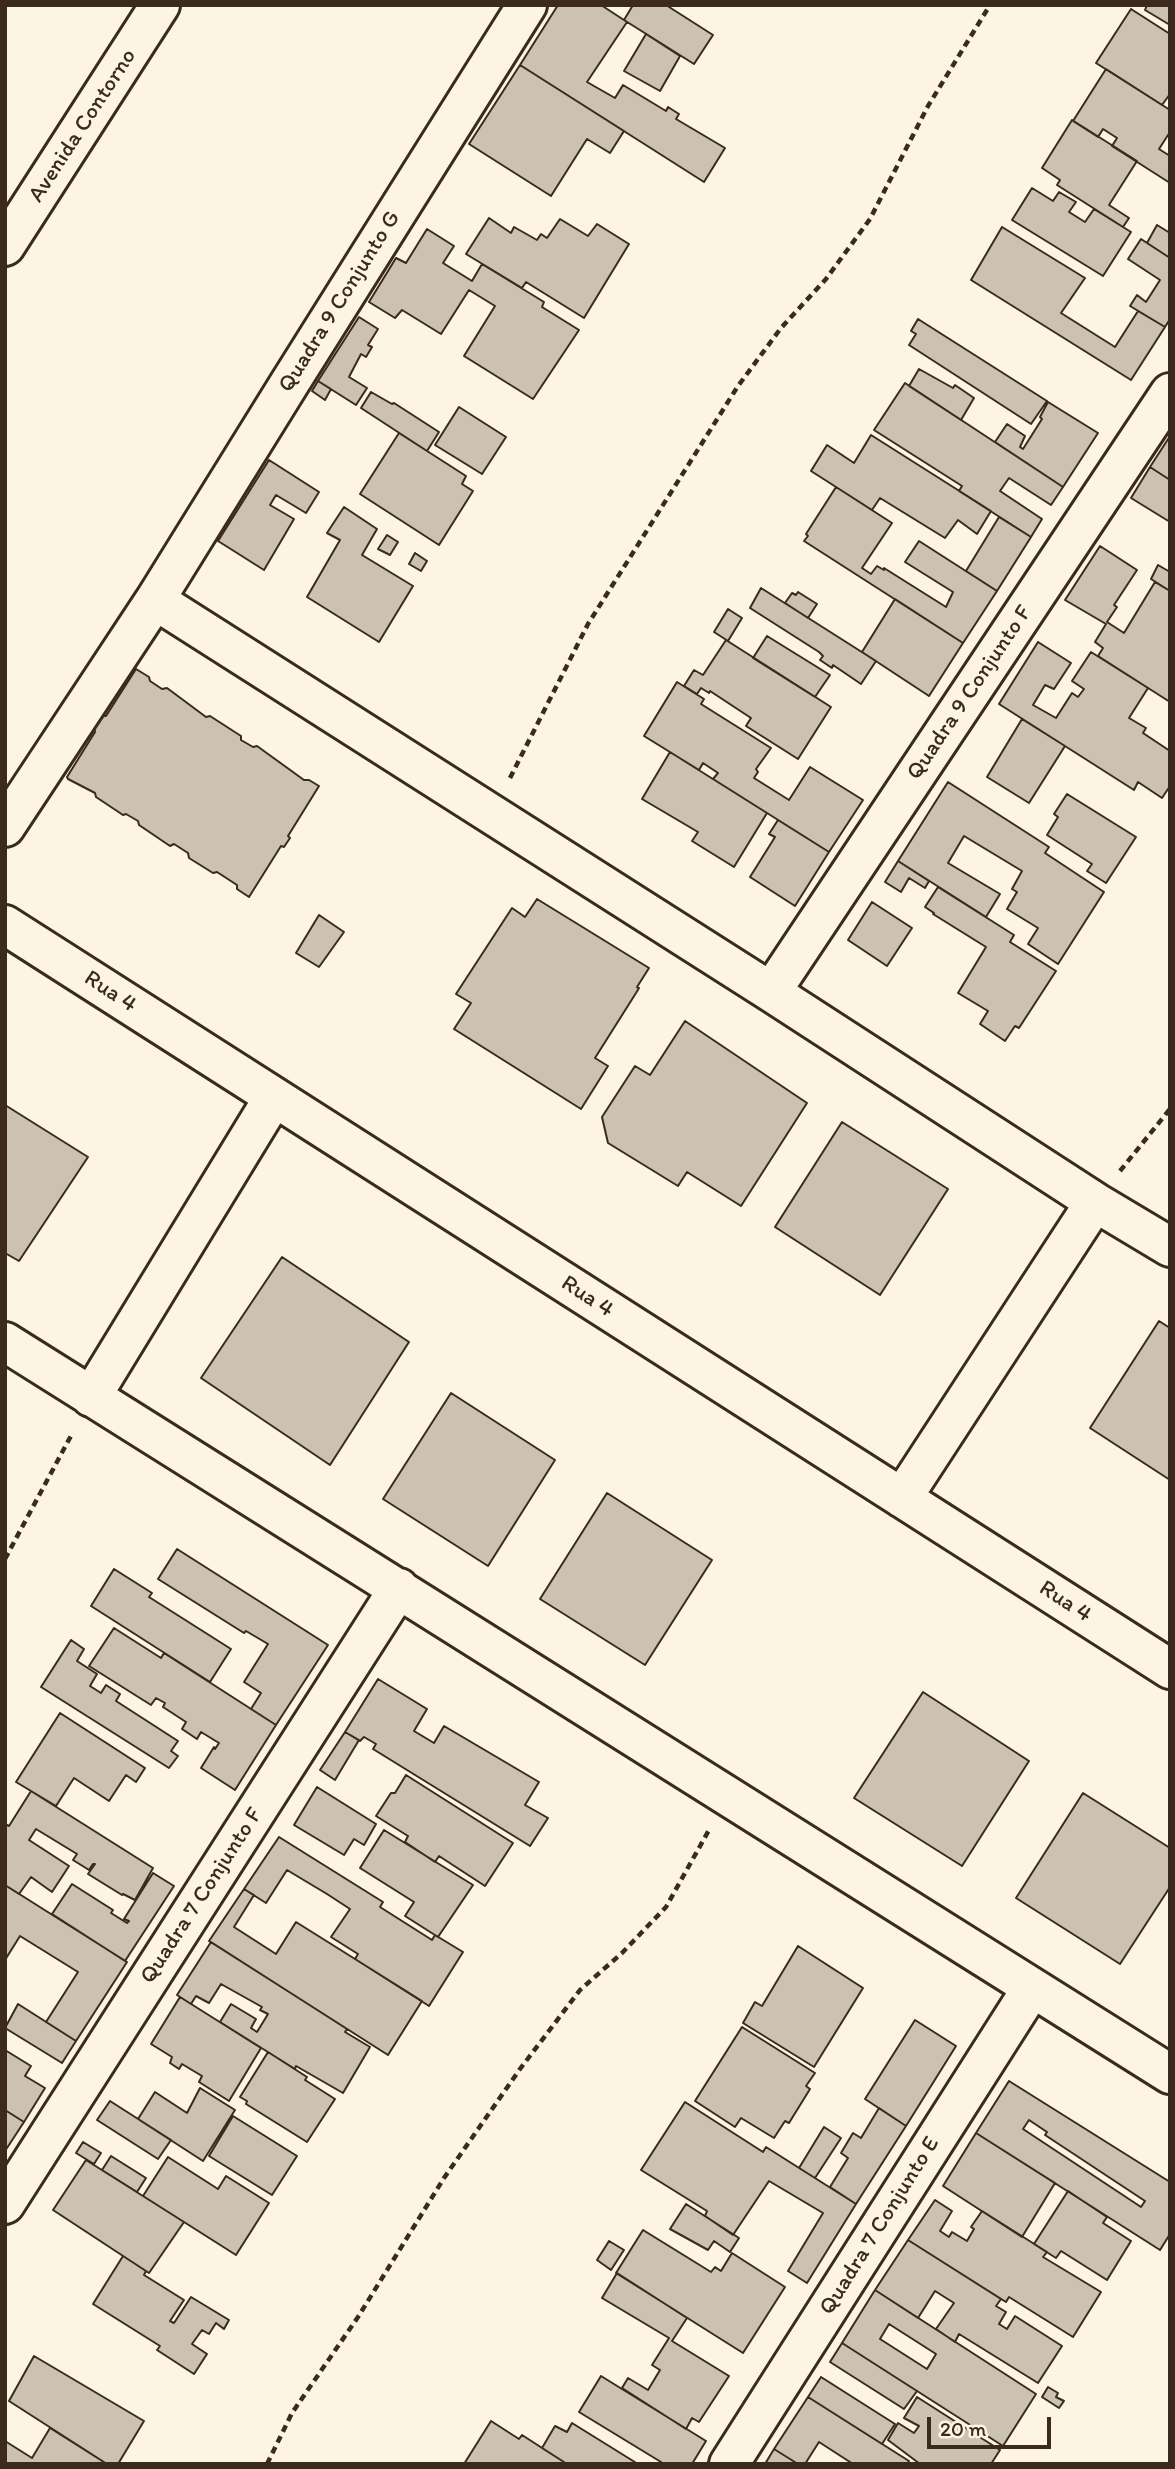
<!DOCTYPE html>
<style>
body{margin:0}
#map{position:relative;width:1175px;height:2469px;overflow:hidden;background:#fcf5e5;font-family:Itim,sans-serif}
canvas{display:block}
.frame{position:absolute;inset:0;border:7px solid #3b2a1e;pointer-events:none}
.scale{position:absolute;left:927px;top:2417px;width:124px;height:32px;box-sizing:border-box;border:4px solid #3b2a1e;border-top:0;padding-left:9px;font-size:21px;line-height:24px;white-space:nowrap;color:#3b2a1e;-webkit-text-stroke:5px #fcf5e5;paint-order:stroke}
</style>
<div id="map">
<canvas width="1175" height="2469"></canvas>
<div class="frame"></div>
<div class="scale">20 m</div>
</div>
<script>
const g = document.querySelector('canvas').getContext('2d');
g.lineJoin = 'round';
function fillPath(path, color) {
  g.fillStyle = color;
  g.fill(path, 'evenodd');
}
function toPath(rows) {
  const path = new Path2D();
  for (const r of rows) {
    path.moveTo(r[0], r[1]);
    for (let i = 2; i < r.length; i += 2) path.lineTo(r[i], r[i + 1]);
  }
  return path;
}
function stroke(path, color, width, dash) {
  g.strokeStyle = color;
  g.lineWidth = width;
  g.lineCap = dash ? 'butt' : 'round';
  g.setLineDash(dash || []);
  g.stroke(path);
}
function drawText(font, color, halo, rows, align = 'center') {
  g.font = font + ' Itim,sans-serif';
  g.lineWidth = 7;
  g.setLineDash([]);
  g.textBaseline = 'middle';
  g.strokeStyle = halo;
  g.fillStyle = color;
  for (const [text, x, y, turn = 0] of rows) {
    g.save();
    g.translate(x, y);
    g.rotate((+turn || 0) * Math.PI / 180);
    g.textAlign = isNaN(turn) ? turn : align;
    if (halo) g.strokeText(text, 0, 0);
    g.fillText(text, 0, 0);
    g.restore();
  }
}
const building = toPath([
 [558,5,601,5,627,22,587,82,615,98,623,85,666,111,668,107,679,114,676,119,725,148,704,182,520,65,558,5],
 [633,5,666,5,713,35,694,64,624,20,633,5],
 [1147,5,1170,5,1170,25,1145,10,1147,5],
 [1131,9,1170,34,1170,94,1162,105,1096,63,1131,9],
 [646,34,680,56,660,91,624,71,646,34],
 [520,65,624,131,610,153,587,139,551,196,469,144,520,65],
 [1106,69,1170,110,1170,132,1159,149,1170,156,1170,183,1112,146,1117,138,1103,129,1098,137,1073,121,1106,69],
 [1072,120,1137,161,1109,205,1129,218,1123,227,1057,185,1060,180,1042,168,1072,120],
 [1032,188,1053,201,1059,192,1076,202,1069,212,1085,222,1094,209,1131,232,1103,276,1012,220,1032,188],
 [489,218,511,233,514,227,537,240,541,234,547,238,560,219,588,236,597,224,629,244,584,318,526,282,522,288,466,254,489,218],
 [1157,225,1170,233,1170,258,1147,243,1157,225],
 [1002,227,1085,278,1061,313,1115,347,1138,311,1165,327,1131,380,971,280,1002,227],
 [427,229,454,246,443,263,472,281,482,264,544,302,542,307,579,330,533,399,464,356,495,306,469,290,441,334,402,310,395,318,369,302,396,258,406,263,427,229],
 [1141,239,1170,258,1170,319,1165,327,1130,306,1137,295,1146,302,1160,280,1128,259,1141,239],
 [359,317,378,329,368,345,372,347,366,357,361,354,349,377,367,388,356,405,318,381,359,317],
 [918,319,1047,401,1031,424,909,345,916,334,911,331,918,319],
 [919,369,953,388,955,385,974,398,961,420,909,386,919,369],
 [318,381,331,389,325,400,312,391,318,381],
 [905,383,1063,487,1051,505,1009,478,1000,491,1042,519,1031,537,959,491,962,486,874,430,905,383],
 [371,392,392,404,394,403,439,432,427,451,361,408,371,392],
 [1048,402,1098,433,1063,487,995,442,1007,424,1025,436,1020,447,1023,449,1042,419,1040,417,1048,402],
 [459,407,506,437,482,474,435,445,459,407],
 [399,433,466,476,462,484,473,491,439,545,360,494,399,433],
 [871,435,991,511,977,534,958,520,945,538,880,498,872,510,811,471,827,445,854,463,871,435],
 [1170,436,1170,480,1150,467,1170,436],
 [269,460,319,492,306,513,276,495,270,505,294,519,264,570,218,541,269,460],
 [1150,467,1170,480,1170,522,1131,498,1150,467],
 [836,487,892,523,862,568,871,574,877,566,884,570,884,568,946,607,953,592,905,562,919,541,997,591,963,643,804,541,808,536,806,534,836,487],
 [344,507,377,529,362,555,413,586,379,642,307,597,340,540,327,533,344,507],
 [999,517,1031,537,997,591,966,571,999,517],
 [387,535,398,542,390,555,378,549,387,535],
 [1100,546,1137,570,1114,605,1117,607,1107,622,1124,633,1155,582,1170,591,1170,702,1098,656,1103,648,1095,642,1106,624,1065,600,1100,546],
 [415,553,427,561,421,571,409,564,415,553],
 [1158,565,1170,572,1170,591,1151,579,1158,565],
 [761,588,876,661,861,684,833,665,832,668,820,660,823,656,819,652,750,608,761,588],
 [798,592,817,604,808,618,785,603,792,593,796,595,798,592],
 [895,599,963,643,929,696,862,652,895,599],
 [728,609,742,618,728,641,714,632,728,609],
 [767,636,830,675,815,697,753,658,767,636],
 [726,640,831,707,798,759,746,726,751,718,710,691,709,693,701,688,697,694,684,686,694,670,703,675,726,640],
 [1038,642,1071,663,1054,689,1045,685,1033,705,1056,718,1072,693,1078,697,1084,689,1072,681,1091,652,1148,688,1129,718,1146,728,1143,733,1170,751,1170,786,1162,798,1138,782,1134,790,999,704,1038,642],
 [136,669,149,677,150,681,162,689,167,688,206,717,210,716,241,736,241,740,253,747,257,746,304,780,309,780,319,786,288,836,290,838,284,847,281,846,249,897,237,889,237,885,217,872,213,873,189,858,188,853,174,844,170,846,139,825,138,821,126,814,123,815,96,797,95,793,68,779,67,777,95,732,94,727,102,716,106,716,136,669],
 [677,682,704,699,701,704,771,748,756,769,758,772,754,778,789,800,810,767,863,800,829,852,713,779,718,773,703,763,699,770,644,736,677,682],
 [1022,719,1065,746,1029,803,987,777,1022,719],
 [670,752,767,813,734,867,692,841,698,832,642,799,670,752],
 [948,782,1049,847,1045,853,1104,892,1058,964,1028,944,1038,928,1007,909,1017,892,1012,889,1022,871,964,836,948,863,1000,894,986,917,898,861,948,782],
 [1067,794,1136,837,1106,883,1087,871,1092,864,1047,835,1058,817,1054,814,1067,794],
 [778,820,829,852,795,906,750,877,775,837,769,834,778,820],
 [898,861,929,881,925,888,909,878,901,892,885,882,898,861],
 [938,887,1014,935,1010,942,1056,971,1019,1028,1015,1026,1005,1041,980,1024,988,1011,958,993,986,947,933,914,934,913,925,907,938,887],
 [537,899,649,968,637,987,639,988,636,993,595,1058,608,1066,581,1109,454,1029,471,1003,456,994,512,908,525,917,537,899],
 [872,902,912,928,887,966,848,940,872,902],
 [319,915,344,932,319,967,296,953,319,915],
 [685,1021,807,1103,741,1206,687,1172,678,1186,608,1143,602,1117,635,1066,650,1075,685,1021],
 [5,1105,88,1157,19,1261,5,1253,5,1105],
 [842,1122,948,1189,880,1295,775,1227,842,1122],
 [282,1257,409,1342,330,1465,201,1378,282,1257],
 [1159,1321,1170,1328,1170,1480,1090,1428,1159,1321],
 [451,1393,555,1460,488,1566,383,1499,451,1393],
 [607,1493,712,1560,645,1665,540,1599,607,1493],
 [177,1549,328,1645,276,1725,251,1709,261,1693,244,1682,268,1644,246,1631,244,1633,158,1579,177,1549],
 [114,1569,152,1593,149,1597,231,1649,210,1682,91,1606,114,1569],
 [114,1628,161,1658,164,1653,276,1725,235,1790,201,1768,214,1747,215,1749,219,1743,201,1732,197,1739,182,1729,186,1722,163,1707,165,1703,156,1698,151,1705,89,1666,114,1628],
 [71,1640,84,1649,77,1661,97,1674,90,1686,101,1693,106,1685,120,1694,116,1701,178,1741,171,1751,178,1756,169,1768,41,1687,71,1640],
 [378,1679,427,1709,414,1731,434,1743,444,1726,539,1782,525,1805,548,1818,530,1846,373,1749,376,1744,364,1737,360,1741,345,1732,378,1679],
 [923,1692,1029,1761,962,1866,854,1798,923,1692],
 [60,1713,145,1768,136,1782,126,1775,109,1801,74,1778,56,1806,16,1782,60,1713],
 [345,1732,359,1740,335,1780,320,1770,345,1732],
 [406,1775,513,1843,485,1886,439,1856,435,1862,405,1842,408,1836,376,1816,391,1793,395,1793,406,1775],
 [317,1787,376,1824,364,1845,354,1839,344,1855,294,1825,317,1787],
 [31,1791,153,1868,135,1900,123,1894,122,1895,88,1874,95,1864,93,1864,89,1870,73,1860,77,1854,36,1829,29,1840,69,1866,52,1892,31,1877,19,1894,5,1885,5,1824,9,1826,31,1791],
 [1083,1793,1170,1848,1170,1887,1120,1964,1016,1898,1083,1793],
 [384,1830,473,1885,438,1937,405,1916,414,1902,360,1868,384,1830],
 [279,1837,383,1902,380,1907,432,1940,435,1935,463,1952,429,2006,355,1959,358,1954,331,1937,350,1909,327,1894,287,1870,266,1903,244,1889,279,1837],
 [153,1873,174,1886,125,1961,52,1914,72,1884,113,1910,111,1913,127,1923,129,1921,124,1919,153,1873],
 [5,1885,127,1962,76,2041,46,2022,78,1972,20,1936,5,1960,5,1885],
 [244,1889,254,1895,234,1927,276,1954,296,1922,422,2001,388,2055,209,1941,244,1889],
 [211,1942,347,2029,345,2032,370,2047,343,2093,296,2066,295,2069,220,2022,231,2004,256,2019,251,2028,257,2032,268,2014,260,2010,262,2007,221,1984,209,2003,196,1996,191,2004,177,1995,211,1942],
 [798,1946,863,1988,814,2067,743,2023,755,2002,762,2006,798,1946],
 [180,1997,261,2048,229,2101,199,2082,202,2076,182,2064,179,2069,170,2063,172,2057,151,2044,180,1997],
 [18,2004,76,2041,62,2063,5,2028,18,2004],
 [915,2020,956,2046,906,2126,865,2099,915,2020],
 [742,2027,815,2073,806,2086,810,2089,789,2123,785,2121,774,2138,741,2118,735,2127,695,2101,742,2027],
 [5,2050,31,2066,25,2076,45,2088,24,2122,5,2110,5,2050],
 [268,2052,307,2077,305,2080,335,2099,307,2142,246,2104,247,2101,240,2097,268,2052],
 [1009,2081,1170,2182,1170,2234,1160,2250,976,2133,1009,2081],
 [1029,2120,1047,2132,1045,2135,1145,2201,1141,2207,1023,2129,1029,2120],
 [200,2088,235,2110,203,2161,138,2119,155,2092,187,2113,200,2088],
 [110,2101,171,2140,158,2159,97,2120,110,2101],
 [685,2102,763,2152,766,2147,856,2204,807,2283,788,2271,823,2213,769,2181,733,2235,705,2216,707,2211,641,2170,685,2102],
 [879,2108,906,2126,856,2204,830,2187,848,2158,841,2153,853,2133,861,2138,879,2108],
 [5,2110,24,2122,5,2151,5,2110],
 [233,2116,297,2156,272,2195,209,2156,233,2116],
 [824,2127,841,2138,815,2178,799,2168,824,2127],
 [976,2133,1055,2183,1022,2237,943,2186,976,2133],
 [83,2142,101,2153,94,2164,76,2153,83,2142],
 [111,2156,146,2178,137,2192,102,2170,111,2156],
 [168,2157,218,2189,226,2176,269,2203,236,2255,143,2196,168,2157],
 [86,2160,184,2222,149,2273,53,2210,86,2160],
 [1068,2191,1107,2217,1103,2223,1131,2241,1107,2280,1061,2251,1056,2258,1034,2244,1068,2191],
 [935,2200,952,2211,940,2231,949,2237,952,2232,967,2241,974,2229,971,2227,982,2211,1047,2252,1043,2257,1101,2292,1073,2337,1009,2297,1006,2302,908,2240,935,2200],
 [686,2204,739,2238,730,2252,714,2241,708,2250,670,2229,686,2204],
 [643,2230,711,2272,715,2267,721,2271,732,2253,785,2287,743,2353,616,2273,643,2230],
 [908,2240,1001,2299,996,2306,1006,2312,999,2324,1007,2329,1015,2316,1062,2346,1038,2383,959,2334,955,2342,936,2329,954,2303,935,2291,918,2318,875,2290,908,2240],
 [609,2241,624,2250,611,2270,597,2260,609,2241],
 [123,2256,146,2271,144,2275,184,2300,170,2321,174,2323,191,2297,229,2320,224,2329,216,2323,209,2334,202,2330,192,2344,207,2354,194,2374,157,2350,160,2346,93,2304,123,2256],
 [617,2273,687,2318,672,2341,729,2376,699,2422,692,2418,686,2429,622,2388,628,2378,648,2390,660,2370,652,2365,669,2338,602,2298,617,2273],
 [875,2290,1036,2394,1003,2446,842,2343,875,2290],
 [889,2324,936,2354,927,2369,880,2339,889,2324],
 [842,2343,917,2391,904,2409,830,2362,842,2343],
 [34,2356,144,2421,118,2464,107,2464,9,2401,34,2356],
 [601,2376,706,2441,692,2464,659,2464,661,2462,579,2412,601,2376],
 [821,2377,895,2424,882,2444,808,2397,821,2377],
 [1048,2387,1058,2393,1056,2397,1064,2401,1059,2408,1042,2397,1048,2387],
 [808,2397,909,2461,907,2464,853,2464,819,2442,805,2464,798,2464,774,2449,808,2397],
 [917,2397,1000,2450,991,2464,920,2464,888,2440,898,2423,914,2433,919,2426,904,2418,917,2397],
 [491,2421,519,2439,522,2435,567,2464,464,2464,491,2421],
 [572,2423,638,2464,567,2464,542,2448,555,2426,567,2432,572,2423],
 [50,2428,107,2464,5,2464,5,2441,32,2458,50,2428],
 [774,2449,798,2464,765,2464,774,2449]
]);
fillPath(building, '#ccc2b3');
stroke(building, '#3b2a1e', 2);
const minor = toPath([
 [155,600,771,992,1095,1202,1170,1247],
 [5,827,155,600,289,384,527,5],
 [5,925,1170,1669],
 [771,992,1170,393],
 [5,1342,1170,2074],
 [91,1397,274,1097],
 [902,1498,1095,1202],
 [5,2204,399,1588],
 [729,2464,1032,1988]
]);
const major = toPath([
 [5,246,160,5]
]);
stroke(minor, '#3b2a1e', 44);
stroke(major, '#3b2a1e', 44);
stroke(toPath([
 [510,778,588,624,738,386,781,328,826,279,870,219,928,106,990,5],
 [1120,1171,1170,1109],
 [5,1559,73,1432],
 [267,2464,292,2413,358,2317,444,2178,520,2069,580,1990,622,1953,666,1907,709,1830]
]), '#3b2a1e', 4.5, [7, 5]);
stroke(minor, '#fcf5e5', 38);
stroke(major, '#fcf5e5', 38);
drawText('23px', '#3b2a1e', '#fcf5e5', [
 ["Avenida Contorno",83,126,-57],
 ["Quadra 9 Conjunto G",340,302,-58],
 ["Quadra 9 Conjunto F",970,693,-56],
 ["Rua 4",110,992,33],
 ["Rua 4",587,1297,33],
 ["Rua 4",1065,1602,33],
 ["Quadra 7 Conjunto F",202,1896,-57],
 ["Quadra 7 Conjunto E",880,2226,-58]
]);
</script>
